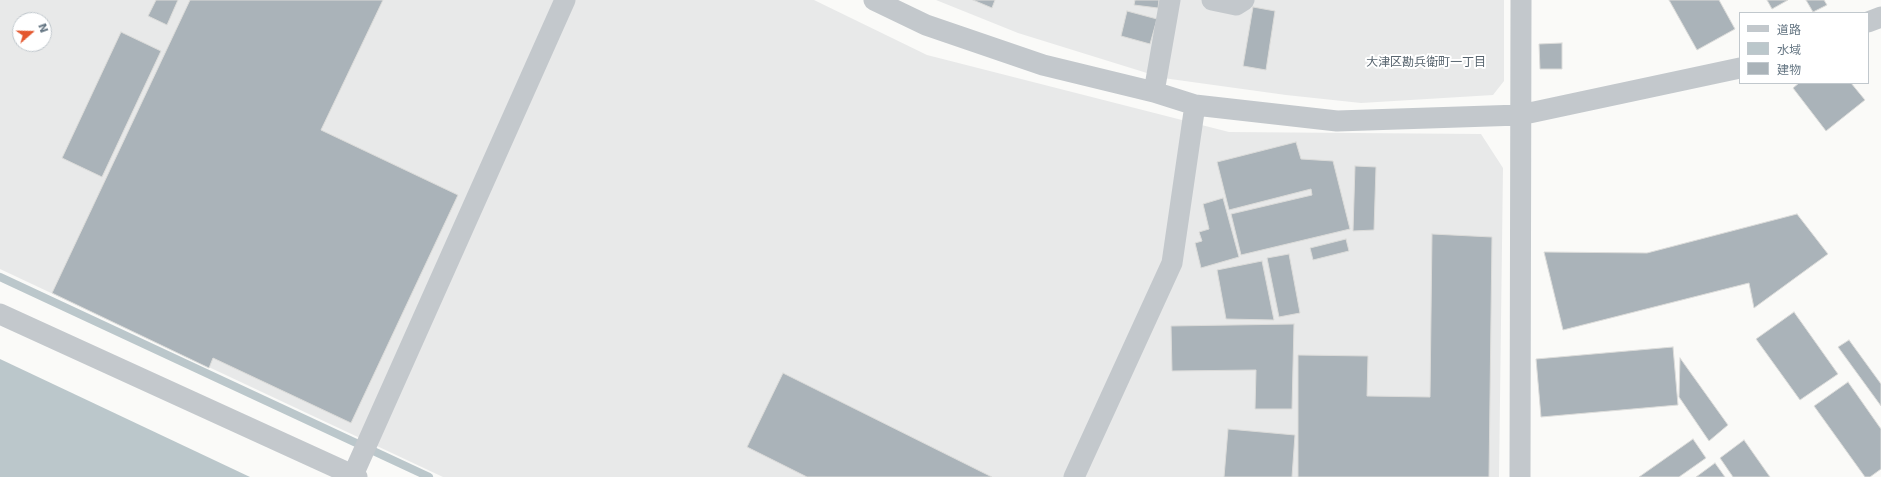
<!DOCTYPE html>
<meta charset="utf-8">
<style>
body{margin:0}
#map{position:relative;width:1881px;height:477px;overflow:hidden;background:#fafaf8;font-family:"DejaVu Sans","Noto Sans JP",sans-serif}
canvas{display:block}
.legend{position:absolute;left:1739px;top:12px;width:130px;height:72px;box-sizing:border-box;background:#fff;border:1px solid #c1c8cd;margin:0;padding:5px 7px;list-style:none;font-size:12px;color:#657683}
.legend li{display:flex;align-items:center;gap:8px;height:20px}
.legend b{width:20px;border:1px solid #c1c8cd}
.north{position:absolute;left:12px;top:12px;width:40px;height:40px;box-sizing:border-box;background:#fff;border:1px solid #c1c8cd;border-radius:50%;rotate:70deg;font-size:11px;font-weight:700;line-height:16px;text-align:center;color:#657683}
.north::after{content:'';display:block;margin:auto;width:14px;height:18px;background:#e4572e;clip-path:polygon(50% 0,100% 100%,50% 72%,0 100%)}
</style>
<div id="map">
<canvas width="1881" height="477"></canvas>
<ul class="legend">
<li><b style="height:5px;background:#c3c8cc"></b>道路</li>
<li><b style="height:11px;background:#bbc7cb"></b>水域</li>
<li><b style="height:11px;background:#aab3b9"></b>建物</li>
</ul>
<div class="north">N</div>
</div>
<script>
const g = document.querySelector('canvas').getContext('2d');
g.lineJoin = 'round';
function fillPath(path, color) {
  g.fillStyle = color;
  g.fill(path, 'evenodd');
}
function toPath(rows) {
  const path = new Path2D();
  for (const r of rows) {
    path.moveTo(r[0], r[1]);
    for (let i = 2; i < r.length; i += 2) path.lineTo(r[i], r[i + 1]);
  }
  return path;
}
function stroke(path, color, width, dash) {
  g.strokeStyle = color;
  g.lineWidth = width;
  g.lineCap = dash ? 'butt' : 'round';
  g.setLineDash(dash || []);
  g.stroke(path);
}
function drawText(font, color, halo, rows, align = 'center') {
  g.font = font + ' "DejaVu Sans","Noto Sans JP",sans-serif';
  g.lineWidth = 4;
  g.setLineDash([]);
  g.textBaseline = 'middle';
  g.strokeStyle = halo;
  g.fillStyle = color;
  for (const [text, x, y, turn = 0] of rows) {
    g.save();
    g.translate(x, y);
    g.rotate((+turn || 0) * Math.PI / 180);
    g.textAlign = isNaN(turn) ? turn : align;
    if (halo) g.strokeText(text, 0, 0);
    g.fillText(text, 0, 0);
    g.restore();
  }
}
fillPath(toPath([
 [0,0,814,0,927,55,1229,132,1481,134,1503,168,1499,477,443,477,0,269],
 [20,20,44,20,44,44,20,44],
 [936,0,1504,0,1504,81,1493,95,1361,103,1286,95,1163,78,1018,33]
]), '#e8e9e9');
fillPath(toPath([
 [0,359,250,477,0,477]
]), '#bbc7cb');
stroke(toPath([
 [0,277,429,477]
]), '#bbc7cb', 8);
const building = toPath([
 [156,0,178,0,167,25,148,16,156,0],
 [190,0,383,0,321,130,458,195,351,423,213,358,209,368,52,293,190,0],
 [973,0,995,0,992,8,973,0],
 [1135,0,1159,0,1158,8,1134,5,1135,0],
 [1669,0,1719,0,1735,29,1697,50,1669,0],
 [1767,0,1788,0,1772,9,1767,0],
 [1806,0,1824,0,1827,5,1813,12,1806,0],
 [1253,7,1275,11,1266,70,1243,66,1253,7],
 [1127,11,1157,19,1150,44,1121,36,1127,11],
 [121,32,161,51,102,177,62,158,121,32],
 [1562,43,1562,69,1540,69,1539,44,1562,43],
 [1799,83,1851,83,1865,100,1826,131,1793,88,1799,83],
 [1296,142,1301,159,1333,161,1350,229,1241,255,1231,214,1312,195,1311,189,1229,210,1217,162,1296,142],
 [1355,166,1376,167,1374,230,1353,231,1355,166],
 [1223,198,1239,257,1201,268,1195,243,1202,241,1199,232,1209,229,1203,204,1223,198],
 [1797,214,1828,254,1754,308,1749,283,1563,330,1544,252,1647,253,1797,214],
 [1432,234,1492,237,1489,477,1298,477,1298,355,1368,356,1367,396,1430,397,1432,234],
 [1346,239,1349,251,1313,260,1310,248,1346,239],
 [1289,254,1300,313,1279,317,1267,258,1289,254],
 [1262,261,1274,320,1226,319,1217,270,1262,261],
 [1794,312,1838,374,1800,400,1756,339,1794,312],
 [1294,324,1292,409,1255,409,1256,370,1172,371,1171,326,1294,324],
 [1849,340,1881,384,1881,406,1838,347,1849,340],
 [1673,347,1678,405,1541,417,1536,359,1673,347],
 [1680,358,1728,425,1709,441,1679,397,1680,358],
 [783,373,992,477,807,477,747,447,783,373],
 [1848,382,1881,429,1881,469,1870,477,1865,477,1814,406,1848,382],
 [1228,429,1295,435,1292,477,1224,477,1228,429],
 [1693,439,1706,458,1679,477,1639,477,1693,439],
 [1744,440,1770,477,1733,477,1720,458,1744,440],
 [1715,463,1725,477,1696,477,1715,463]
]);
fillPath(building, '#aab3b9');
stroke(building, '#dcdcda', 1);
stroke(toPath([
 [874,0,926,25,1043,65,1154,92,1195,105,1337,121,1520,115,1740,68],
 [1212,0,1236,5,1244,0],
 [1868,22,1881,17],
 [1154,92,1170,0],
 [0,314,357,477],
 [353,475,565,0],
 [1074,477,1172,263,1195,105],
 [1520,477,1521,0]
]), '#c3c8cc', 21);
drawText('12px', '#57646e', '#fff', [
 ["大津区勘兵衛町一丁目",1426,63]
]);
</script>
